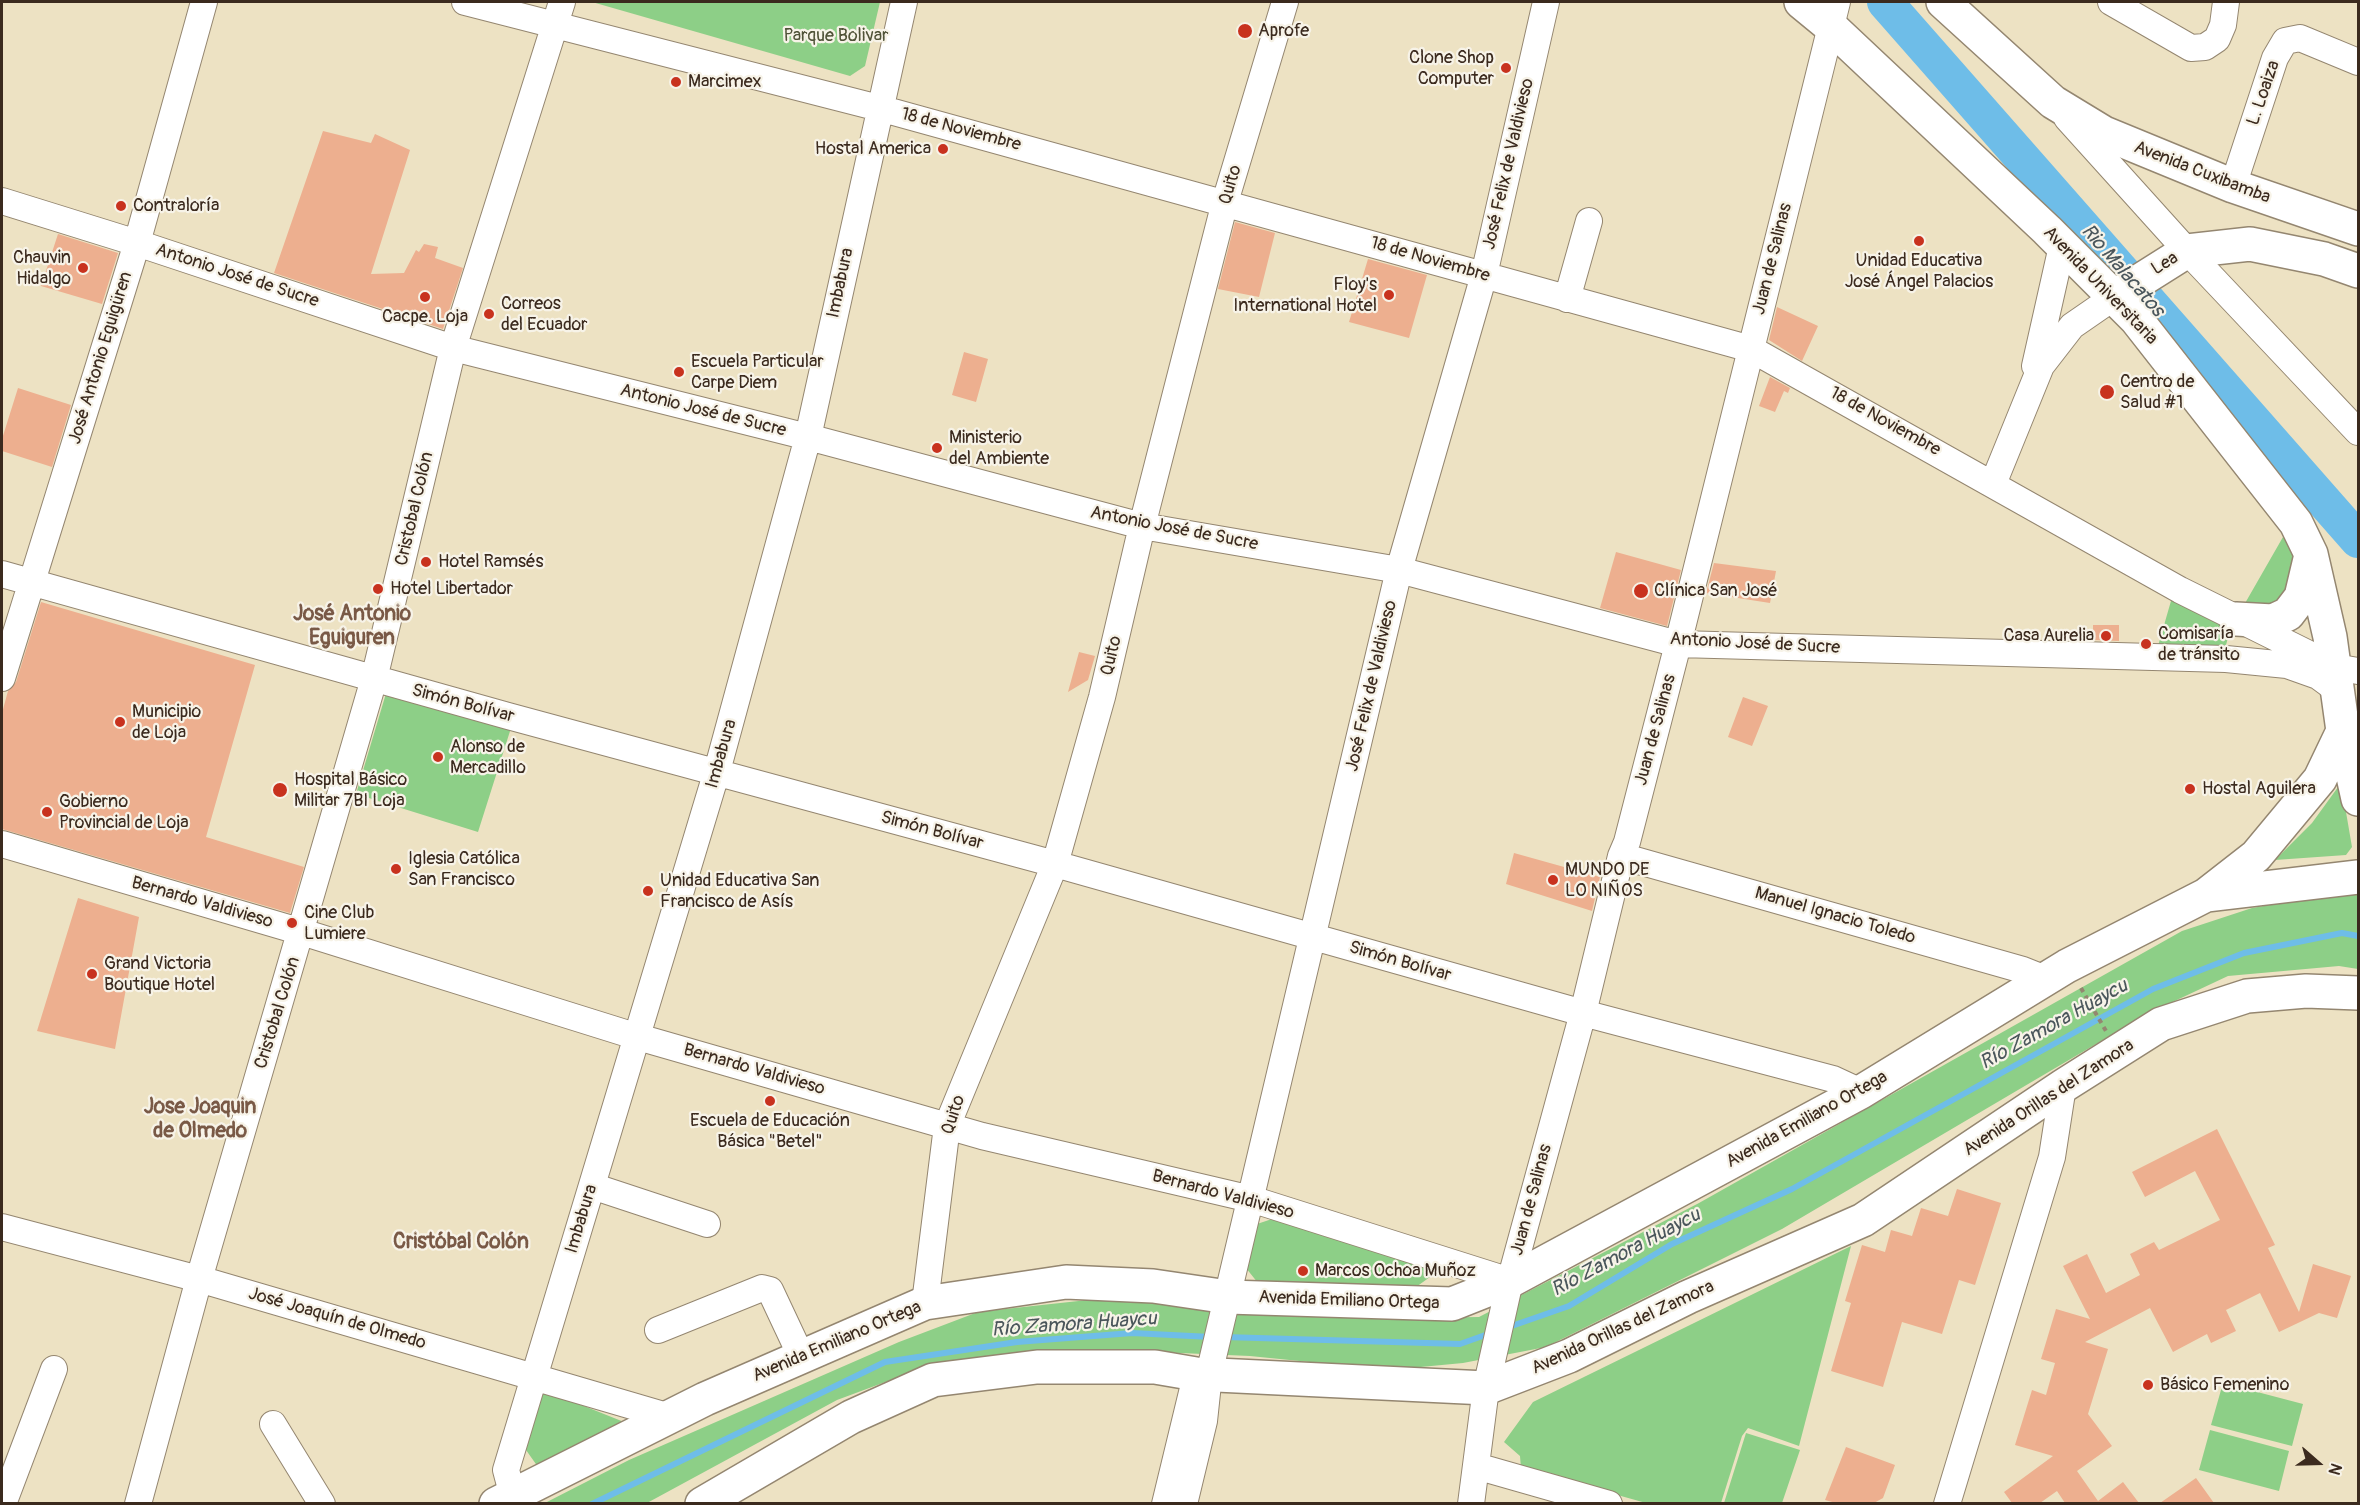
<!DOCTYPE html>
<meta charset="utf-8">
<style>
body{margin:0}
#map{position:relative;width:2360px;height:1505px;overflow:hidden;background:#ede2c3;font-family:Pangolin,sans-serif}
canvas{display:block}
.frame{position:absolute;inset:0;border:3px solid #3b2a1e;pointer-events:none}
.north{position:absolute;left:2288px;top:1433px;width:60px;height:60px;-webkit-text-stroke:4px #f7f3e8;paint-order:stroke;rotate:110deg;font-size:16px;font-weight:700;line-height:24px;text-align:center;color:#3b2a1e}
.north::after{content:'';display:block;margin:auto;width:21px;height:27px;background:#3b2a1e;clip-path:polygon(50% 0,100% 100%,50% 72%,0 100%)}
</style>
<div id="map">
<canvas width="2360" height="1505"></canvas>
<div class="frame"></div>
<div class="north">N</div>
</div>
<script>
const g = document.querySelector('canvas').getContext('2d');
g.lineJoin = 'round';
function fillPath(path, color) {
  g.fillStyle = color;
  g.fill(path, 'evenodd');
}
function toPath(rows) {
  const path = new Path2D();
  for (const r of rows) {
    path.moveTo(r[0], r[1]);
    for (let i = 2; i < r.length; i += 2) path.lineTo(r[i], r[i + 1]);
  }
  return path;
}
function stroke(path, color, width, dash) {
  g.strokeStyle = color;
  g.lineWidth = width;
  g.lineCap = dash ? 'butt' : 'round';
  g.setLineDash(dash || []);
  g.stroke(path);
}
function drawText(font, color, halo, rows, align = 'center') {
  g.font = font + ' Pangolin,sans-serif';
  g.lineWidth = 4.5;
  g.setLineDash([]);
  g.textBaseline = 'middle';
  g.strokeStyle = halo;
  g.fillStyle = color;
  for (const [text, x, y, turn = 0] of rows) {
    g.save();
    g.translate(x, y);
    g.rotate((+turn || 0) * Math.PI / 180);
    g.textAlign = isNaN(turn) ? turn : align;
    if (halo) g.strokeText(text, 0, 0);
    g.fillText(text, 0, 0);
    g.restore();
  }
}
fillPath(toPath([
 [592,2,880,2,865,66,850,76],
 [2283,537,2290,545,2293,559,2289,584,2277,604,2267,610,2244,605],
 [2173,594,2228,625,2229,634,2226,645,2218,647,2158,646],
 [387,690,511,728,478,832,356,794],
 [2341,783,2352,847,2346,855,2275,860,2312,823],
 [2348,892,2358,893,2358,969,2339,966,2228,976,2147,1014,1782,1229,1546,1347,1463,1363,1389,1370,1250,1356,1086,1349,923,1368,837,1400,647,1503,543,1504,629,1460,899,1342,978,1312,1115,1297,1403,1318,1479,1317,1699,1203,2182,931,2252,908],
 [1275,1218,1429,1269,1430,1277,1416,1287,1258,1283,1246,1268,1257,1224],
 [1851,1246,1799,1446,1748,1428,1742,1436,1721,1503,1646,1503,1521,1468,1520,1456,1504,1442,1533,1402],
 [2223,1383,2303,1404,2292,1446,2211,1425],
 [544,1390,624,1422,538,1467,526,1450],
 [2210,1430,2289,1451,2279,1491,2199,1470],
 [1746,1433,1800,1450,1782,1503,1724,1503]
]), '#8dcf87');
stroke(toPath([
 [1506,1328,1569,1306,1672,1244,1792,1189,2153,989,2244,953,2342,933,2358,936],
 [1224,1337,1460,1344,1491,1333],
 [592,1504,885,1362,1017,1342,1132,1333,1211,1337]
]), '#6ebde8', 6);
stroke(toPath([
 [1885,2,2358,540]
]), '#6ebde8', 36);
fillPath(toPath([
 [323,131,371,143,375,134,410,150,371,274,404,273,416,250,419,252,424,244,438,247,435,258,463,268,443,329,274,273],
 [1235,222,1275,233,1259,297,1218,289],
 [58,234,118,253,102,304,41,286],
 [1368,259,1427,275,1409,338,1349,322],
 [1777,307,1818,326,1802,361,1769,340],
 [964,352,988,359,976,402,952,395],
 [1770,377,1790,388,1788,393,1784,391,1775,412,1759,406],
 [18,388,71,405,52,467,2,451,2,439],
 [1616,552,1681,570,1667,626,1600,608],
 [1714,563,1776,571,1770,603,1706,593],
 [41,602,255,665,206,837,304,867,290,913,2,829,2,713,8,691,16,682],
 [2093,625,2119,625,2119,641,2093,640],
 [1079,652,1095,656,1088,680,1068,692],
 [1743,697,1768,706,1752,746,1728,737],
 [1514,853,1600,877,1592,911,1506,884],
 [78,898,139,917,115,1049,37,1031],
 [2217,1129,2275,1245,2268,1248,2299,1312,2313,1264,2351,1276,2337,1318,2319,1313,2279,1332,2260,1293,2226,1310,2236,1331,2211,1343,2207,1334,2173,1352,2150,1308,2085,1342,2108,1349,2088,1414,2112,1446,2077,1471,2098,1501,2123,1482,2139,1503,2065,1503,2057,1491,2040,1503,2012,1503,2004,1492,2053,1456,2015,1445,2032,1390,2046,1395,2055,1363,2041,1359,2056,1309,2090,1319,2063,1266,2087,1254,2106,1293,2140,1275,2130,1254,2154,1242,2159,1250,2220,1220,2195,1171,2145,1197,2132,1172],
 [1957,1189,2001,1203,1975,1285,1959,1280,1942,1334,1902,1322,1883,1387,1831,1371,1851,1303,1845,1301,1862,1245,1885,1252,1891,1230,1912,1236,1921,1208,1948,1216],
 [1846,1447,1895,1465,1883,1498,1874,1503,1836,1503,1825,1500],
 [2196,1478,2214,1503,2160,1503]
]), '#edaf8f');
const minor = toPath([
 [465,2,879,108,1751,349,2180,590,2335,667,2358,671],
 [2111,2,2191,48,2205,47,2217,39,2223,25,2226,2],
 [2067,118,2187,251,2358,432],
 [2233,186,2275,58,2285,41,2300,38,2358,62],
 [2,201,137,243,453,348,808,437,1142,526,1399,570,1678,644,2226,659,2287,665,2318,676,2337,690],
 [1567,299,1589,221],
 [2035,366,2062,246],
 [1993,484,2041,366,2072,326,2114,297],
 [2,574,508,716,1055,864,1583,1013,1833,1079,1861,1092],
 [2,678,137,243,204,2],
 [2,844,302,932,638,1037,982,1136,1251,1199,1510,1281],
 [1621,856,2023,970,2048,980],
 [592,1186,707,1224],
 [2,1227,199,1279,670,1417],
 [925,1303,947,1126,1055,864,1102,697,1142,526,1225,202,1285,2],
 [658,1330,762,1288,770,1290,801,1356],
 [273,1424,322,1504],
 [1476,1466,1609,1504],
 [3,1504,54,1369],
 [138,1504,199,1279,374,679,453,348,562,2],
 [515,1504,506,1470,717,771,808,437,904,2],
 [1165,1504,1195,1380],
 [1184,1504,1204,1421,1209,1374,1399,570,1484,275,1546,2],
 [1471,1504,1486,1388,1510,1281,1583,1013,1621,856,1627,842,1678,644,1837,2],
 [1947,1504,2052,1157,2063,1086]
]);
const major = toPath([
 [1801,2,1829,25,2047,230,2136,319,2296,523,2311,554,2330,637,2343,731,2358,799],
 [1943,2,2053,102,2104,133,2233,186,2358,229],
 [2114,297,2187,251,2250,244,2324,259,2358,271],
 [2236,619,2273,621,2288,614,2301,597,2310,559],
 [2206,895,2256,856,2320,779,2343,731],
 [496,1504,705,1399,925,1303,1066,1282,1153,1286,1228,1297,1452,1304,1510,1281,1861,1092,2067,966,2206,895,2358,877],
 [702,1504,851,1417,933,1380,1037,1367,1155,1367,1196,1374,1486,1388,1569,1356,1688,1297,1863,1220,2063,1086,2161,1024,2247,996,2306,991,2358,993]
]);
stroke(minor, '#948670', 28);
stroke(major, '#948670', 36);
stroke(toPath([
 [2081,988,2106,1031]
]), '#948670', 4, [4.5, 4.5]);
stroke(minor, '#fff', 26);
stroke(major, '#fff', 33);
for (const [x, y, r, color] of [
 [1245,31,8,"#c8321e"],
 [1506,68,6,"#c8321e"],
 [676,82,6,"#c8321e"],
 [943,149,6,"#c8321e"],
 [121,206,6,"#c8321e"],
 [1919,241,6,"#c8321e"],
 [83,268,6,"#c8321e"],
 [1389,295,6,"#c8321e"],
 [425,297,6,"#c8321e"],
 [489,314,6,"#c8321e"],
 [679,372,6,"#c8321e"],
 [2107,392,8,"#c8321e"],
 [937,448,6,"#c8321e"],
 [426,562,6,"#c8321e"],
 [378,589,6,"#c8321e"],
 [1641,591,8,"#c8321e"],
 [2106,636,6,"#c8321e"],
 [2146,644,6,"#c8321e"],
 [120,722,6,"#c8321e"],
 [438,757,6,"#c8321e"],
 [2190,789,6,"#c8321e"],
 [280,790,8,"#c8321e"],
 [47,812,6,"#c8321e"],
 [396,869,6,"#c8321e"],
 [1553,880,6,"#c8321e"],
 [648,891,6,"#c8321e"],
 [292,923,6,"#c8321e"],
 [92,974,6,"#c8321e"],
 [770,1101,6,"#c8321e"],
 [1303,1271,6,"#c8321e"],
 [2148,1385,6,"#c8321e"]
]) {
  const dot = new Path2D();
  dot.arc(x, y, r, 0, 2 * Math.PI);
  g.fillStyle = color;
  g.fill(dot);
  stroke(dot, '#f7f3e8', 2);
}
drawText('18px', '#3b2a1e', '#f7f3e8', [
 ["Aprofe",1258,31],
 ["Clone Shop",1494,58,"right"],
 ["Computer",1494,79,"right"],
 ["Marcimex",688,82],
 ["Hostal America",931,149,"right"],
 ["Contraloría",133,206],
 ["Chauvin",71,258,"right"],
 ["Hidalgo",71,279,"right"],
 ["Unidad Educativa",1919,261,"center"],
 ["José Ángel Palacios",1919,282,"center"],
 ["Floy's",1377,285,"right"],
 ["International Hotel",1377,306,"right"],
 ["Correos",501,304],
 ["del Ecuador",501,325],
 ["Cacpe. Loja",425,317,"center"],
 ["Escuela Particular",691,362],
 ["Carpe Diem",691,383],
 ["Centro de",2120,382],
 ["Salud #1",2120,403],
 ["Ministerio",949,438],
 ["del Ambiente",949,459],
 ["Hotel Ramsés",438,562],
 ["Hotel Libertador",390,589],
 ["Clínica San José",1654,591],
 ["Comisaría",2158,634],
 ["de tránsito",2158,655],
 ["Casa Aurelia",2094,636,"right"],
 ["Municipio",132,712],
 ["de Loja",132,733],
 ["Alonso de",450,747],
 ["Mercadillo",450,768],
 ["Hospital Básico",294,780],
 ["Militar 7BI Loja",294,801],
 ["Hostal Aguilera",2202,789],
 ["Gobierno",59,802],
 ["Provincial de Loja",59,823],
 ["Iglesia Católica",408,859],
 ["San Francisco",408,880],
 ["MUNDO DE",1565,870],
 ["LO NIÑOS",1565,891],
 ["Unidad Educativa San",660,881],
 ["Francisco de Asís",660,902],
 ["Cine Club",304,913],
 ["Lumiere",304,934],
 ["Grand Victoria",104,964],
 ["Boutique Hotel",104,985],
 ["Escuela de Educación",770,1121,"center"],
 ["Básica \"Betel\"",770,1142,"center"],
 ["Marcos Ochoa Muñoz",1315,1271],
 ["Básico Femenino",2160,1385]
], 'left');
drawText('18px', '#505338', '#f7f3e8', [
 ["Parque Bolivar",836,36]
]);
drawText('18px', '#3b2a1e', '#f7f3e8', [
 ["L. Loaiza",2264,93,-71],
 ["18 de Noviembre",961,130,15],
 ["José Felix de Valdivieso",1509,164,-77],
 ["Avenida Cuxibamba",2202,173,21],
 ["Quito",1231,185,-74],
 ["Juan de Salinas",1773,259,-76],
 ["18 de Noviembre",1430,260,16],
 ["Lea",2165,264,-32],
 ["Antonio José de Sucre",237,276,18],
 ["Imbabura",841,283,-78],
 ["Avenida Universitaria",2100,286,46],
 ["José Antonio Eguigüren",101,358,-73],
 ["Antonio José de Sucre",703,411,14],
 ["18 de Noviembre",1885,422,29],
 ["Cristobal Colón",415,509,-77],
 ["Antonio José de Sucre",1174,529,11],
 ["Antonio José de Sucre",1755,644,3],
 ["Quito",1112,656,-77],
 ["José Felix de Valdivieso",1372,686,-77],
 ["Simón Bolívar",463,704,15],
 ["Juan de Salinas",1656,730,-75],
 ["Imbabura",722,754,-74],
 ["Simón Bolívar",932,831,15],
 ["Bernardo Valdivieso",202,903,16],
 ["Manuel Ignacio Toledo",1835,916,16],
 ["Simón Bolívar",1400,962,16],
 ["Cristobal Colón",278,1013,-73],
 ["Bernardo Valdivieso",754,1070,16],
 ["Avenida Orillas del Zamora",2049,1098,-33],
 ["Quito",954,1115,-72],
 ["Avenida Emiliano Ortega",1807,1120,-29],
 ["Bernardo Valdivieso",1223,1195,15],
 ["Juan de Salinas",1532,1200,-75],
 ["Imbabura",582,1219,-73],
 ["Avenida Emiliano Ortega",1349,1301,2],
 ["José Joaquín de Olmedo",337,1319,16],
 ["Avenida Orillas del Zamora",1623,1328,-25],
 ["Avenida Emiliano Ortega",837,1342,-23]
]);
drawText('italic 20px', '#4a565b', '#f7f3e8', [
 ["Rio Malacatos",2122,271,49],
 ["Río Zamora Huaycu",2054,1025,-29],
 ["Río Zamora Huaycu",1626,1253,-28],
 ["Río Zamora Huaycu",1074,1325,-4]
]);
drawText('bold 21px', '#795946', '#f7f3e8', [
 ["José Antonio",352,615],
 ["Eguiguren",352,639],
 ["Jose Joaquin",200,1108],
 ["de Olmedo",200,1132],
 ["Cristóbal Colón",461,1243]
]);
</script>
